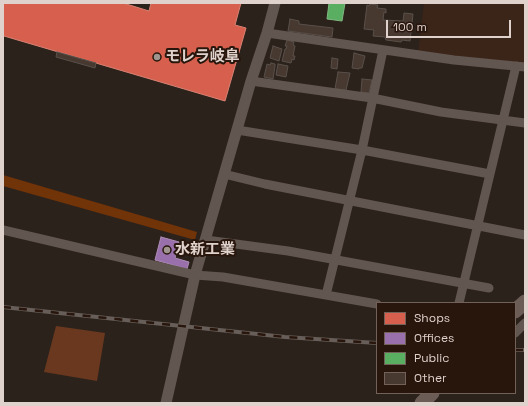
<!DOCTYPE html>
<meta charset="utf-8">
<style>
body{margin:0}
#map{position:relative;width:528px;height:406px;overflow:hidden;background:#2c221c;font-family:"Space Grotesk",sans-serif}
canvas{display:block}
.frame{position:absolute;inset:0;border:4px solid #dfd1cb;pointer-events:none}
.legend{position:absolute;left:376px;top:302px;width:140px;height:92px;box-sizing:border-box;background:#28160d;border:1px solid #716159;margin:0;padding:5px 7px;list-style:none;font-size:12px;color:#dfd1cb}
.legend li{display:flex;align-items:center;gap:8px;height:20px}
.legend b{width:20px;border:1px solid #716159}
.scale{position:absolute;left:386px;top:20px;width:125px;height:18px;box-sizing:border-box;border:2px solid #dfd1cb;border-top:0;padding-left:5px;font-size:12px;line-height:14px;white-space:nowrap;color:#dfd1cb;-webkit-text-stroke:3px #28160d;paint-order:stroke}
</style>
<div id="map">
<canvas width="528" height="406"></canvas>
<div class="frame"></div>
<ul class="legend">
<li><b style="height:11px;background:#d6604d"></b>Shops</li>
<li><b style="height:11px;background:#9970ab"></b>Offices</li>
<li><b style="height:11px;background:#5aae61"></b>Public</li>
<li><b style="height:11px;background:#473930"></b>Other</li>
</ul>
<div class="scale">100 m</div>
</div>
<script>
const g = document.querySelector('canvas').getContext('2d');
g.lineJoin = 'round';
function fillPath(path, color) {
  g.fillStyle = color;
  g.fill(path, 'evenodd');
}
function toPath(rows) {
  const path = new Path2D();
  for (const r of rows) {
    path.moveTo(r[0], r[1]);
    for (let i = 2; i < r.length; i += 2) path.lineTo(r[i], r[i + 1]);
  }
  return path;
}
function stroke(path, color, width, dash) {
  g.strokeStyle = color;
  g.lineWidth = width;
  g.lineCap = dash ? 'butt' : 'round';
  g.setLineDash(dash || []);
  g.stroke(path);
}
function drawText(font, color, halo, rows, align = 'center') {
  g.font = font + ' "Space Grotesk","Noto Sans JP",sans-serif';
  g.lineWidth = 4;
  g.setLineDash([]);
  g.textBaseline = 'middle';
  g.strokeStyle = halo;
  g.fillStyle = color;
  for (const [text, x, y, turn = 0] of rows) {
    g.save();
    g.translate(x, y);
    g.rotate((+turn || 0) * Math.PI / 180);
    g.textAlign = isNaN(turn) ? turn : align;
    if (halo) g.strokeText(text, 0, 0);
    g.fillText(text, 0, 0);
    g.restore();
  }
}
fillPath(toPath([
 [424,3,525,3,525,65,418,53]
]), '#3b2418');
fillPath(toPath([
 [56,326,105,333,97,381,44,372]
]), '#69381e');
fillPath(toPath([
 [3,175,197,232,195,240,3,186]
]), '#713308');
const shops = toPath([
 [3,3,123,3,149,11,151,3,241,3,235,25,246,28,225,101,4,36,3,38,3,3]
]);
fillPath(shops, '#d6604d');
stroke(shops, '#d98273', 1);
const offices = toPath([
 [161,237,179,242,175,258,189,262,187,269,155,260,161,237]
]);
fillPath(offices, '#9970ab');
stroke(offices, '#ae8db5', 1);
const public = toPath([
 [329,3,345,3,342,21,327,19,329,3]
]);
fillPath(public, '#5aae61');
stroke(public, '#82b881', 1);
const building = toPath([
 [370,4,378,5,377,8,386,9,386,13,384,12,383,20,403,21,404,13,413,14,410,41,402,40,401,42,386,40,385,37,373,36,374,30,364,29,367,5,369,6,370,4],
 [290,19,299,21,299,24,333,28,332,37,288,31,290,19],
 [287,40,294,42,293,45,295,46,293,56,295,56,294,60,292,59,291,63,282,61,285,49,286,49,287,46,285,46,287,40],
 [273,46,282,49,279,61,270,58,273,46],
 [57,52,96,63,95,68,56,57,57,52],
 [354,53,365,56,362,68,359,68,359,69,352,68,354,53],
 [332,58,338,59,337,69,331,68,332,58],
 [271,63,275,64,275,66,273,79,264,77,267,64,270,65,271,63],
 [278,64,288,66,286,77,276,75,278,64],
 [338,72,350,73,346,90,335,89,338,72],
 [362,79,372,80,369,93,361,92,362,79]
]);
fillPath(building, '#473930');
stroke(building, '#59504b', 1);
stroke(toPath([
 [267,33,454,60,525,67],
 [251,81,372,98,441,112,525,123],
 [237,130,362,150,490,174],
 [224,174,265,184,525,235],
 [3,230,195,275,223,277,326,295],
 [206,240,288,251,489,288],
 [459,303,516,66],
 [377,304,326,295,362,150,383,50],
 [515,333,525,323]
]), '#615650', 9);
stroke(toPath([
 [166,403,195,275,251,81,267,33,275,3]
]), '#615650', 11);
stroke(toPath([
 [515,311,525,302],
 [422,403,432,393]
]), '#6c5c56', 15);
const rail = toPath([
 [3,307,285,337,377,343],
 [515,350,525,350]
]);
stroke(rail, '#675e59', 4);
stroke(rail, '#28160d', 2.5, [8]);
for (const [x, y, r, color] of [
 [157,57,4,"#a0948e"],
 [167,250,4,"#a0948e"]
]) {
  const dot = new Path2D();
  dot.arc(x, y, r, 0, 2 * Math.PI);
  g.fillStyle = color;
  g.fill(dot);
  stroke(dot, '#28160d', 1.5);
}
drawText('bold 15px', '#dfd1cb', '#28160d', [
 ["モレラ岐阜",165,57],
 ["水新工業",175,250]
], 'left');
</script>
